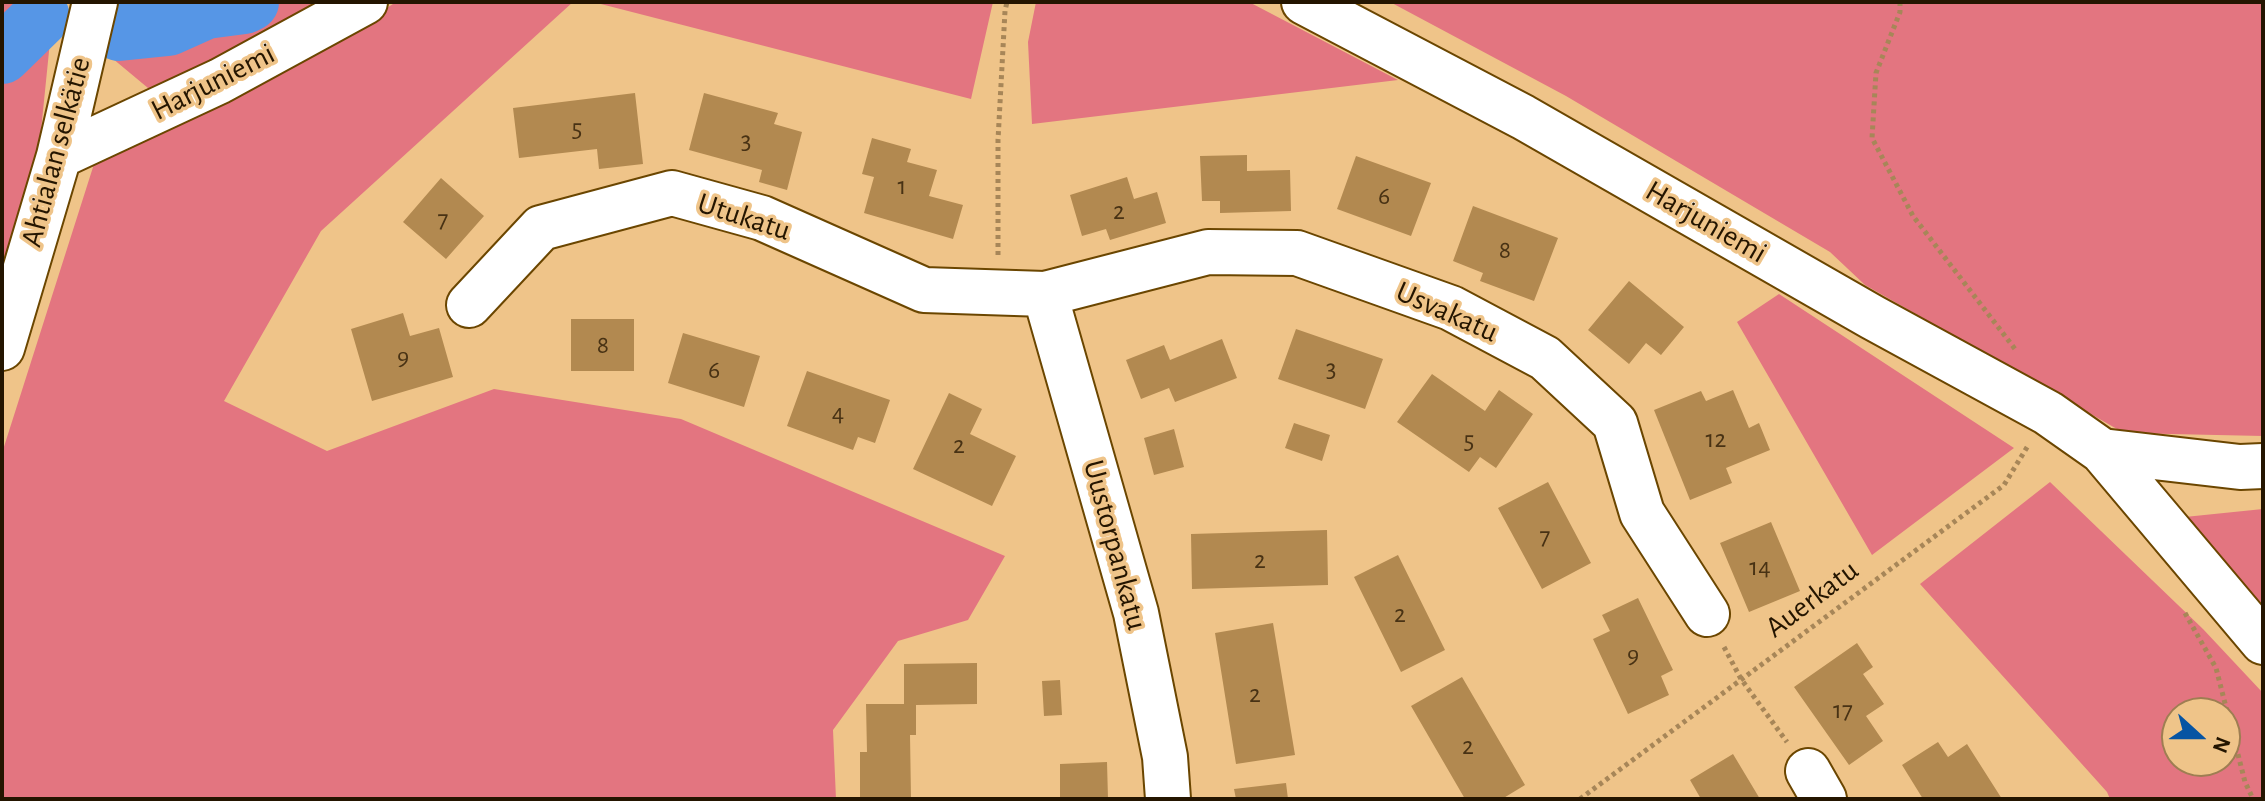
<!DOCTYPE html>
<meta charset="utf-8">
<style>
body{margin:0}
#map{position:relative;width:2265px;height:801px;overflow:hidden;background:#efc489;font-family:"Alegreya Sans",sans-serif}
canvas{display:block}
.frame{position:absolute;inset:0;border:4px solid #241500;pointer-events:none}
.north{position:absolute;left:2161px;top:697px;width:80px;height:80px;box-sizing:border-box;background:#efc489;border:2px solid #9e7e52;border-radius:50%;rotate:111deg;font-size:22px;font-weight:700;line-height:32px;text-align:center;color:#241500}
.north::after{content:'';display:block;margin:auto;width:28px;height:36px;background:#0654a3;clip-path:polygon(50% 0,100% 100%,50% 72%,0 100%)}
</style>
<div id="map">
<canvas width="2265" height="801"></canvas>
<div class="frame"></div>
<div class="north">N</div>
</div>
<script>
const g = document.querySelector('canvas').getContext('2d');
g.lineJoin = 'round';
function fillPath(path, color) {
  g.fillStyle = color;
  g.fill(path, 'evenodd');
}
function toPath(rows) {
  const path = new Path2D();
  for (const r of rows) {
    path.moveTo(r[0], r[1]);
    for (let i = 2; i < r.length; i += 2) path.lineTo(r[i], r[i + 1]);
  }
  return path;
}
function stroke(path, color, width, dash) {
  g.strokeStyle = color;
  g.lineWidth = width;
  g.lineCap = dash ? 'butt' : 'round';
  g.setLineDash(dash || []);
  g.stroke(path);
}
function drawText(font, color, halo, rows, align = 'center') {
  g.font = font + ' "Alegreya Sans",sans-serif';
  g.lineWidth = 7;
  g.setLineDash([]);
  g.textBaseline = 'middle';
  g.strokeStyle = halo;
  g.fillStyle = color;
  for (const [text, x, y, turn = 0] of rows) {
    g.save();
    g.translate(x, y);
    g.rotate((+turn || 0) * Math.PI / 180);
    g.textAlign = isNaN(turn) ? turn : align;
    if (halo) g.strokeText(text, 0, 0);
    g.fillText(text, 0, 0);
    g.restore();
  }
}
fillPath(toPath([
 [2,2,54,2,36,180,2,289],
 [124,2,315,2,264,34,154,93,112,58,119,32],
 [396,2,573,2,321,231,224,401,327,451,494,389,681,419,1005,556,968,620,898,641,833,730,836,799,2,799,2,453,94,164,208,99,379,13],
 [593,2,993,2,971,99],
 [1036,2,1249,2,1398,80,1032,124,1028,42],
 [1390,2,2263,2,2263,436,2124,433,1865,285,1830,252,1566,96],
 [1779,294,2014,448,1872,555,1737,322],
 [2050,482,2203,629,2263,693,2263,799,2110,799,2107,792,1920,584],
 [2177,713,2225,713,2225,761,2177,761],
 [2263,509,2263,622,2175,518]
]), '#e37580');
stroke(toPath([
 [119,32,168,27,206,10,244,5,250,2],
 [2,55,41,17]
]), '#5696e6', 58);
fillPath(toPath([
 [635,93,643,164,599,169,597,149,519,158,513,108],
 [704,93,778,113,774,124,802,132,787,190,759,182,762,170,689,150],
 [872,138,911,149,907,162,937,170,929,196,963,205,953,239,864,213,874,177,862,174],
 [1247,155,1247,171,1290,170,1291,211,1220,213,1220,201,1202,201,1200,156],
 [1356,156,1431,183,1411,236,1337,209],
 [1127,177,1134,199,1157,192,1166,223,1110,240,1106,229,1082,236,1070,195],
 [441,178,484,216,446,259,403,222],
 [1473,206,1558,238,1534,301,1480,281,1483,273,1453,261],
 [1629,281,1684,327,1661,355,1646,343,1629,364,1588,330],
 [403,313,410,336,439,328,453,377,372,401,351,329],
 [571,319,634,319,634,371,571,371],
 [1296,329,1383,359,1365,409,1278,379],
 [683,333,760,356,744,407,668,383],
 [1222,339,1237,378,1175,402,1169,388,1141,399,1126,360,1164,345,1170,360],
 [807,371,890,400,875,443,858,437,853,450,787,426],
 [1432,374,1485,411,1499,390,1533,414,1496,468,1480,457,1469,472,1397,422],
 [1733,390,1749,428,1759,423,1770,450,1726,468,1732,483,1690,500,1654,410,1701,391,1706,401],
 [949,393,982,409,970,434,1016,456,992,506,913,469],
 [1294,423,1330,435,1322,461,1285,448],
 [1174,429,1184,467,1154,475,1144,438],
 [1548,482,1591,563,1542,589,1498,508],
 [1771,522,1800,591,1749,612,1720,543],
 [1327,530,1328,585,1192,589,1191,534],
 [1398,555,1445,650,1401,672,1354,577],
 [1638,598,1673,670,1661,676,1669,695,1628,714,1593,639,1610,631,1602,615],
 [1273,623,1295,755,1236,764,1215,633],
 [1857,643,1873,667,1863,674,1884,704,1866,716,1883,741,1849,765,1794,687],
 [977,663,977,704,916,705,916,735,910,735,911,799,860,799,860,752,867,752,866,704,904,704,904,664],
 [1462,677,1525,785,1502,799,1465,799,1411,706],
 [1060,680,1062,715,1044,716,1042,681],
 [1938,742,1948,757,1967,744,2002,799,1923,799,1902,765],
 [1733,754,1760,799,1701,799,1690,780],
 [1107,762,1108,799,1060,799,1060,764],
 [1286,783,1288,799,1236,799,1234,789]
]), '#b28950');
const minor = toPath([
 [1304,2,1523,117,1872,317,2048,413,2102,451,2263,642],
 [59,156,220,81,365,2],
 [1045,294,1136,613,1165,757,1168,799],
 [469,305,541,228,672,193,762,218,924,290,1045,294,1208,252,1297,253,1451,308,1545,358,1615,423,1642,513,1707,614],
 [2,348,59,156,95,2],
 [2102,451,2240,467,2263,466],
 [1808,771,1824,799]
]);
stroke(minor, '#6b4600', 48);
stroke(toPath([
 [1900,2,1900,12,1876,73,1872,138,1913,216,2015,349],
 [998,255,998,140,1005,11,1007,2],
 [2185,613,2216,668,2245,782,2253,799],
 [1724,647,1741,679,1787,742],
 [1580,799,2004,485,2029,444]
]), '#a78658', 5, [4, 4]);
stroke(minor, '#fff', 44);
drawText('26px', '#483214', null, [
 ["5",577,128],
 ["3",746,141],
 ["1",902,186],
 ["6",1384,196],
 ["2",1119,211],
 ["7",443,219],
 ["8",1505,250],
 ["8",603,345],
 ["9",403,357],
 ["3",1331,369],
 ["6",714,370],
 ["4",838,413],
 ["12",1716,439],
 ["5",1469,440],
 ["2",959,445],
 ["7",1545,536],
 ["2",1260,560],
 ["14",1760,567],
 ["2",1400,614],
 ["9",1633,655],
 ["2",1255,694],
 ["17",1843,710],
 ["2",1468,746]
]);
drawText('30px', '#241500', '#efc489', [
 ["Harjuniemi",213,82,-27],
 ["Ahtialan selkätie",56,152,-75],
 ["Utukatu",744,217,18],
 ["Harjuniemi",1706,222,30],
 ["Usvakatu",1447,312,24],
 ["Uustorpankatu",1115,545,75],
 ["Auerkatu",1812,599,-37]
]);
</script>
